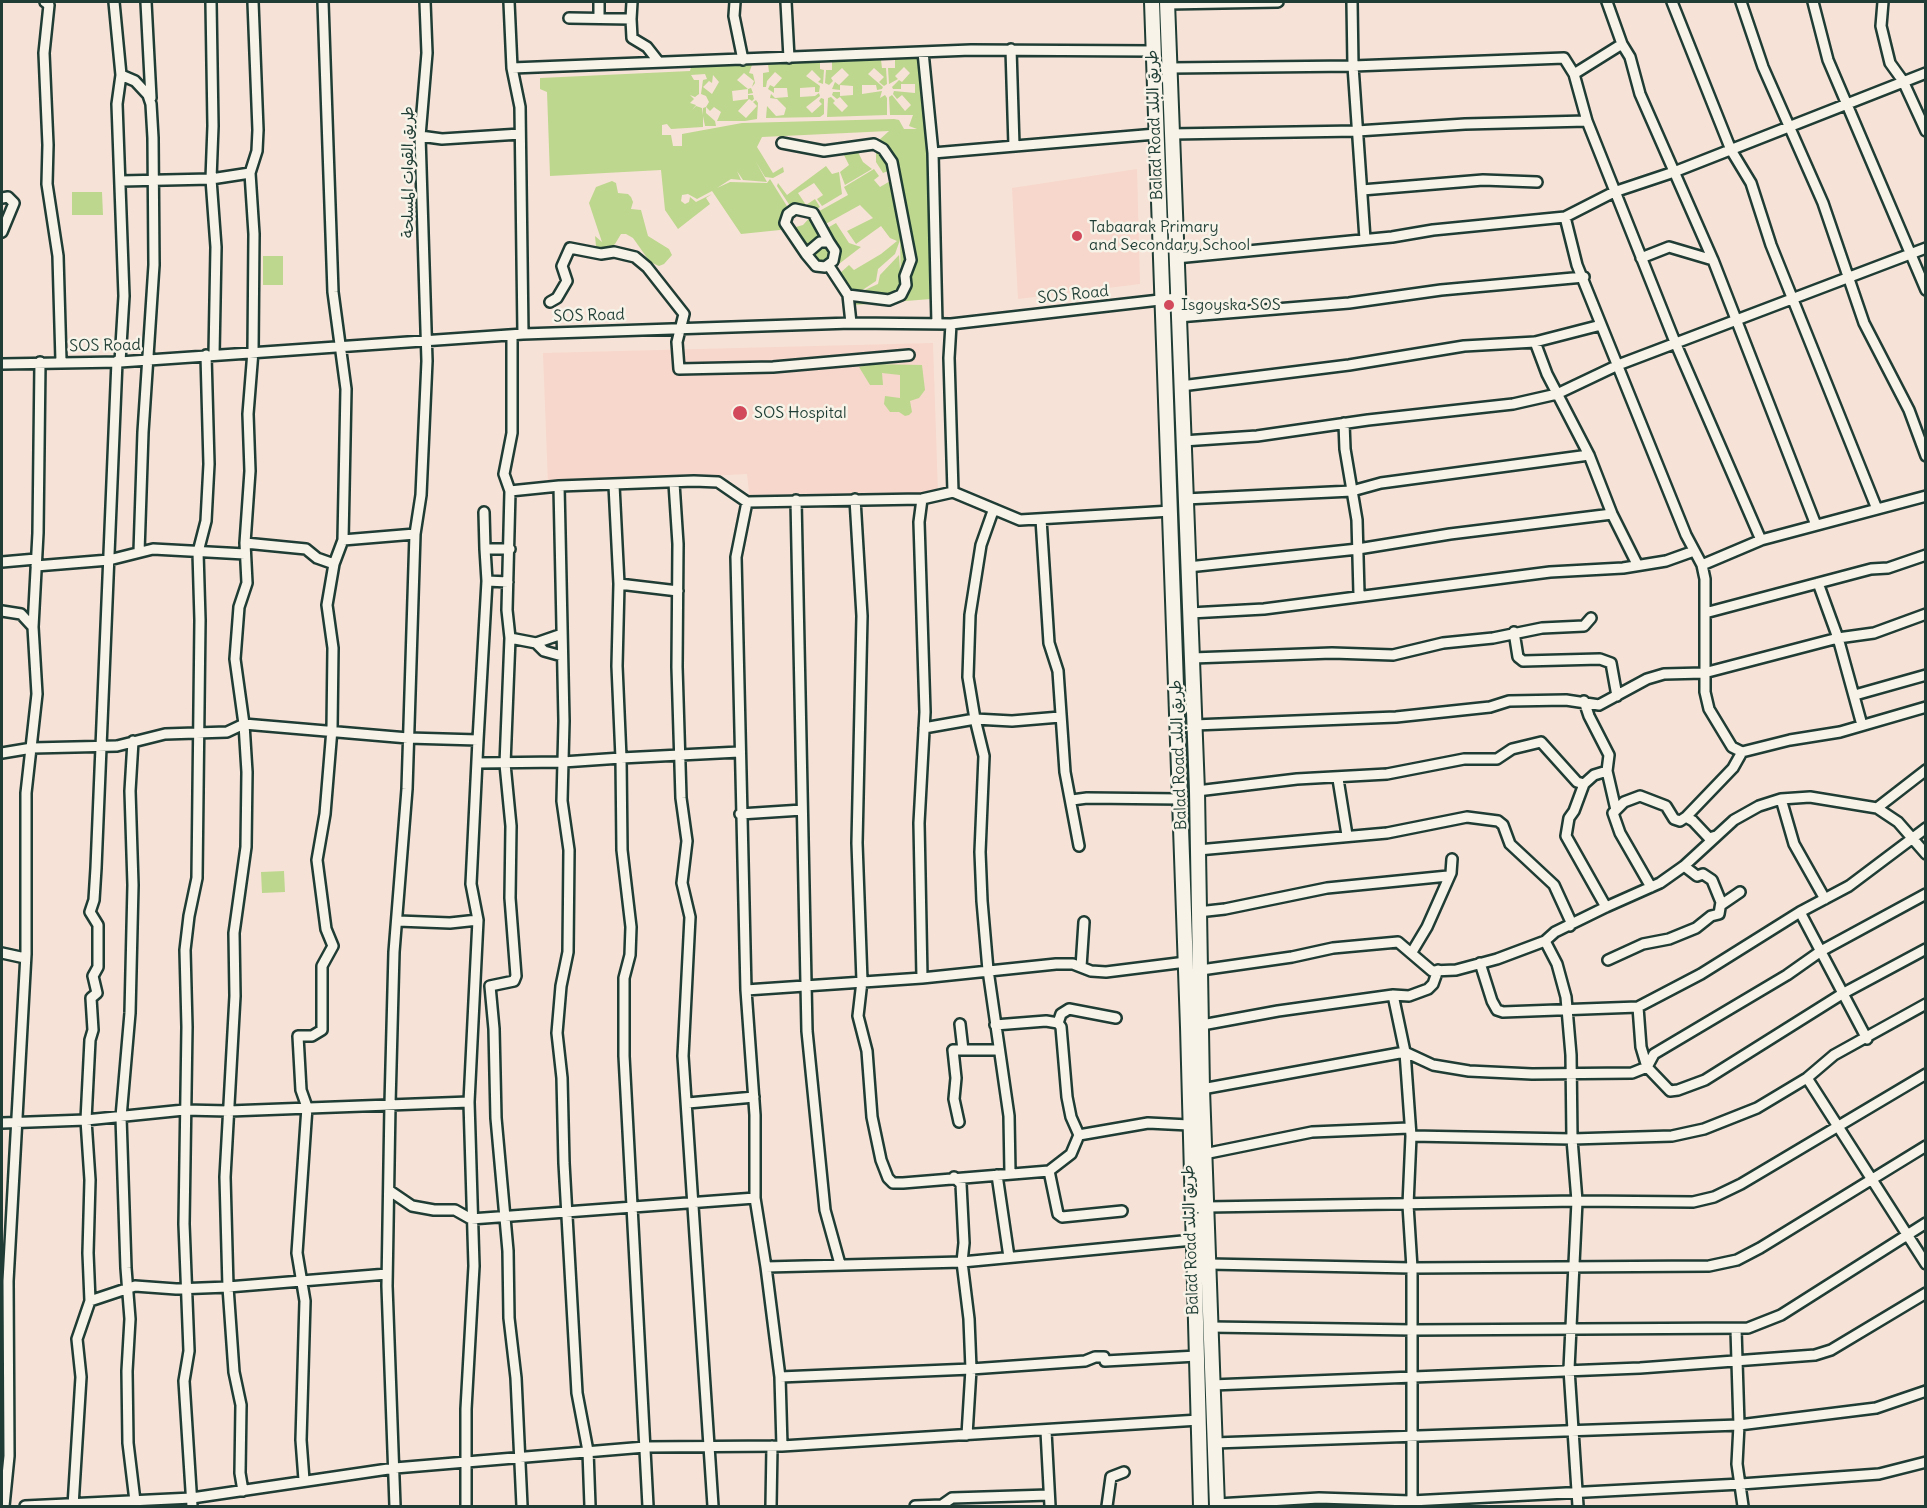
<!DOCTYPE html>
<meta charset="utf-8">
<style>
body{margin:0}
#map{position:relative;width:1927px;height:1508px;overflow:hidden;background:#f7e2d7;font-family:Delius,sans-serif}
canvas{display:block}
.frame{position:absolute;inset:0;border:3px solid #1f3d34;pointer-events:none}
</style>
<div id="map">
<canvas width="1927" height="1508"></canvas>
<div class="frame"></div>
</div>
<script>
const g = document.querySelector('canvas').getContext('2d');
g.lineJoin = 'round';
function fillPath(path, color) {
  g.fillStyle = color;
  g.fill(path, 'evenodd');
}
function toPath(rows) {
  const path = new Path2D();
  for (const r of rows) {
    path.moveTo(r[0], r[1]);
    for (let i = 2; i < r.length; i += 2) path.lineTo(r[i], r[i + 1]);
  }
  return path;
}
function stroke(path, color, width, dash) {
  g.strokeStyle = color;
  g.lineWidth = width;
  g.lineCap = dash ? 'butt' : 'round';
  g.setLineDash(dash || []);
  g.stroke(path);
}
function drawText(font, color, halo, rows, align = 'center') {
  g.font = font + ' Delius,"Playpen Sans Arabic",sans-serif';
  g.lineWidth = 5;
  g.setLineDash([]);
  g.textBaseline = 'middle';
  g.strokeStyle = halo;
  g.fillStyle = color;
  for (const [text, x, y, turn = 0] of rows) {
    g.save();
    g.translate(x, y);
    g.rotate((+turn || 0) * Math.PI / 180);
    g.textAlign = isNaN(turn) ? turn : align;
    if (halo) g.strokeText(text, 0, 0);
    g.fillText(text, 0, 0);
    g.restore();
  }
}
fillPath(toPath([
 [1137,169,1140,284,1018,299,1012,188],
 [933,343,938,494,750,501,747,474,548,484,543,353]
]), '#f7d7cb');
fillPath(toPath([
 [895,59,925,59,933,130,931,299,855,305,853,301,858,300,893,301,906,296,898,293,899,290,889,295,850,297,839,274,849,265,854,270,881,254,897,241,890,238,881,226,856,244,847,231,873,218,860,205,822,226,814,214,848,195,844,187,874,169,879,176,874,180,880,187,892,180,888,171,883,173,876,162,876,153,883,148,878,141,889,131,762,137,757,147,762,155,773,173,783,167,784,172,773,178,765,177,756,162,767,182,743,180,737,171,741,180,731,179,717,188,730,182,767,183,770,179,790,211,786,228,780,230,741,234,712,191,697,199,688,194,682,195,681,201,685,204,689,202,690,197,696,202,712,194,706,198,710,204,678,229,665,210,661,170,550,176,547,92,540,89,540,78,690,71,691,67,820,62,820,69,824,70,823,84,818,82,821,79,812,70,806,76,820,86,819,92,815,92,815,87,800,88,800,97,815,96,819,93,820,96,806,107,812,113,822,104,819,101,821,98,824,99,824,114,820,117,766,118,767,106,776,116,784,115,786,108,777,99,770,98,771,94,775,98,788,97,787,88,774,88,774,93,768,89,770,85,774,87,782,78,775,72,767,81,766,87,763,87,763,73,769,72,768,64,752,65,749,73,753,74,755,83,752,87,754,81,744,73,737,80,748,89,751,88,753,93,748,94,748,89,732,91,733,101,748,99,748,95,753,95,754,99,752,101,749,99,738,111,746,118,757,106,753,102,756,100,758,103,757,119,745,121,717,121,721,112,714,107,710,111,706,107,709,102,706,96,701,94,703,80,707,79,705,74,691,75,694,80,699,80,699,94,695,97,690,95,694,99,690,103,696,105,692,110,696,106,702,108,703,115,703,108,706,107,706,113,715,121,716,126,705,126,703,116,703,127,671,129,667,124,662,125,662,135,671,135,673,146,682,146,682,134,742,123,894,119,899,120,904,129,917,129,909,126,913,115,890,115,889,97,892,95,905,111,911,105,902,95,897,99,893,94,894,91,915,93,915,84,901,84,901,89,893,89,892,87,899,80,902,82,910,73,904,67,895,76,898,79,889,84,888,68,895,68],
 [713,75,719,82,712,94,703,87,709,81,712,83],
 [900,240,901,284,899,255,880,275,878,284,858,293,876,281,878,269,895,254],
 [881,60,882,68,886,68,887,84,884,86,879,82,884,77,874,68,868,74,883,87,882,89,877,90,876,85,862,85,862,94,882,91,880,98,885,95,887,98,887,115,827,117,828,98,831,97,835,101,833,103,842,112,848,106,840,97,837,99,832,95,833,92,840,92,840,96,853,95,853,86,840,85,840,90,832,89,835,82,839,85,849,75,842,68,831,78,833,81,829,85,825,83,826,70,832,70,832,62],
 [856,148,863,162,872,169,845,185,840,172,849,165,844,155],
 [826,166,832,174,839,172,842,194,822,206,817,199,823,195,814,183,798,193,806,205,815,199,820,207,812,212,792,209,777,186,778,183,787,195],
 [612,181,616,183,618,193,628,194,631,197,633,202,631,209,641,210,648,236,669,249,672,255,664,264,659,266,650,262,633,238,626,234,621,234,615,244,606,251,596,246,595,236,602,242,589,203,596,187],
 [72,192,102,192,103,215,72,215],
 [812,215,828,241,815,240,806,248,789,229,803,225],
 [836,223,849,243,861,247,835,267,824,230],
 [816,245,829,247,832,256,824,263,818,263,812,254],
 [263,256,283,256,283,285,263,285],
 [871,364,922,365,925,390,919,398,910,401,912,412,909,415,905,416,899,412,890,412,884,404,885,396,900,398,900,375,882,373,883,385,870,385,859,367],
 [284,871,285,892,262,893,261,872]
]), '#bdd78e');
const minor = toPath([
 [45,2,49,5,44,53,48,145,47,184,58,256,61,361],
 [114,2,121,75,117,104,124,296,120,362],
 [146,2,151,98],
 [211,2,213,126,211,179,216,247,214,355],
 [323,2,333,292,346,389,343,540],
 [509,2,512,68,520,107,523,334],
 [735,2,734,16,743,60],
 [786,2,789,58],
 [1352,2,1353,66,1365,239],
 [1607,2,1622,44,1630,57,1640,94,1713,260,1816,525],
 [1672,2,1731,150,1751,183,1771,245,1877,509],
 [1741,2,1763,67,1823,203,1864,323,1909,410,1926,456],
 [1813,2,1828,60,1926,290],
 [1883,2,1881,26,1890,63,1903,81,1926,131],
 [1167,4,1278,2],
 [569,18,631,19,632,38,647,47,658,61],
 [599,18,599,2],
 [631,19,632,2],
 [1011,49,1014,146],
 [923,52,933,153,937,324],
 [512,68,971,50,1154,51],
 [1170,68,1353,66,1564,58,1574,74,1587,121,1675,342,1761,540,1926,496],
 [1574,74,1622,44],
 [121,75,135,81,148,95,151,104,153,138,154,265,143,432,139,552],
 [1171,134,1357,131,1465,124,1587,121],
 [420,136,442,139,520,134],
 [782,143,824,151,874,144,883,149,892,162,911,260,905,276,906,285,901,295,889,300,848,295],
 [933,153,1156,134],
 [121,181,211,179,250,173],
 [1362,190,1483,180,1537,182],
 [2,198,8,197,14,203,2,232],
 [1565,217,1577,265,1686,535,1702,565,1705,579,1705,692,1709,709,1732,747,1742,752,1790,740,1840,732,1926,707],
 [820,242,829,242,835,251,833,261,825,267,816,266,806,254,820,242],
 [806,254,785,223,788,214,795,209,813,213,829,242],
 [1176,258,1392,237,1433,230,1565,217,1614,192,1674,172,1926,73],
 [1641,258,1669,247,1713,260],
 [829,266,848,295,851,323],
 [550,302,557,298,567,281,562,266,570,248,601,254,614,252,635,257,647,267,684,314,677,342,679,369,773,367,909,355],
 [1178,317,1349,303,1441,290,1584,277],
 [951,324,949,358,953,492],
 [512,335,512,433,504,474,510,491,507,610,510,638,505,764,511,826,510,898,516,976,514,981,490,986,494,1029,496,1118,508,1251,509,1318,516,1378,522,1506],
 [1535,342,1547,374,1589,455,1612,514,1637,564],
 [2,364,120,362,523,334,851,323,951,324,1177,298],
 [1181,386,1349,365,1464,346,1535,342,1601,325],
 [1344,423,1345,449,1357,520,1359,594],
 [1183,441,1257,436,1368,420,1513,404,1557,394,1618,365,1926,248],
 [674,483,678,544,677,667,681,798,687,841,682,883,690,917,683,1056,713,1506],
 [559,486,564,721,562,801,569,850,568,952,561,986,557,1033,562,1078,564,1163,577,1393,588,1451,590,1506],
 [510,491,559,486,694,481,718,482,747,502,922,499,953,492,1020,520,1171,511],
 [855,499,862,616,857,843,862,981,858,1016,867,1051,872,1117,881,1160,888,1178,893,1183,903,1183,1049,1171,1071,1154,1079,1135,1148,1123,1189,1125],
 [922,499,919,522,925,712,919,823,922,978],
 [1185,499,1352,491,1381,483,1589,455],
 [796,500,807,1031,825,1210,840,1264],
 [747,502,736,557,746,990,922,978,1056,964,1073,964,1091,971,1106,972,1186,962],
 [993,511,981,545,970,615,968,677,975,719,1012,721,1060,717],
 [484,512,485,549],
 [1041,519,1049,643,1058,671,1065,772,1079,846],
 [245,543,306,549,317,558,334,564,343,540,415,534],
 [2,562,36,559],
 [1702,565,1761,540],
 [36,566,109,560,153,549,245,554],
 [1188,567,1358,549,1450,534,1612,514],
 [508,582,487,581,485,549,510,549],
 [1818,583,1838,638,1862,725],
 [619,584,678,591],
 [2,611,21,614,33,627],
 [1190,613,1264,609,1550,572,1623,568,1666,561,1694,551],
 [1705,613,1871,569,1888,568,1926,555],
 [1514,632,1518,657,1523,661,1600,659,1611,663,1617,696],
 [510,638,536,643,544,651,562,656],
 [536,643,562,634],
 [1192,658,1332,653,1393,655,1443,643,1493,638,1542,628,1584,626,1591,618],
 [1855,695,1926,675],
 [1584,701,1589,716,1609,755,1607,771,1616,810,1613,813,1620,833,1651,887],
 [1194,725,1396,717,1490,707,1509,701,1566,700,1599,705,1647,679,1664,674,1704,673,1838,638,1874,633,1926,614],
 [924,728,975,719,984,756,980,852,982,901,988,970,1009,1116,1010,1173],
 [478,740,487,581],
 [133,741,130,791,133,885,130,1013,121,1117,126,1268,130,1319,127,1371,128,1443,135,1501],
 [2,753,32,748,117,746,165,734,227,732,244,724,408,738,478,740,471,884,478,920,469,1102],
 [477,763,563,762,621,758,617,666,619,584,614,485],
 [1338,779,1347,835],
 [1584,784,1574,811,1569,818,1566,836,1606,907],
 [1197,791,1297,779,1387,774,1464,759,1497,759,1512,749,1541,742,1577,782,1584,784,1594,775,1607,771],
 [1781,799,1794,844,1825,899],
 [1072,800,1087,798,1181,799],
 [1877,808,1926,770],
 [1616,810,1624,802,1640,796,1666,806,1674,819,1680,821,1686,817,1693,821,1709,838,1716,836],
 [740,814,802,810],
 [1686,817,1733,768,1742,752],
 [1198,850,1387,833,1467,817,1498,821,1503,825,1510,844,1554,885,1571,922,1570,926],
 [1721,905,1740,892],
 [1198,912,1225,909,1327,888,1448,876],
 [1800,912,1867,1039],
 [398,921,450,923,478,920],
 [1545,941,1557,964,1566,997,1571,1055,1572,1139,1577,1201,1569,1369,1578,1506],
 [1412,952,1427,927,1451,873,1452,859],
 [2,953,25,958],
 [1608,960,1643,944,1669,939,1696,928,1711,916,1719,914,1721,902,1712,880,1703,874,1697,876,1684,866],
 [1480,963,1492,1001,1497,1010,1503,1012,1638,1007,1701,974,1800,912,1849,886,1926,828],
 [1081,967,1084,922],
 [1201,970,1292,957,1333,948,1398,942,1432,971,1456,970,1497,959,1545,941,1555,932,1606,907,1660,883,1684,866,1734,820,1759,806,1781,799,1810,797,1877,808,1898,822,1926,854],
 [746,990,755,1115,755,1198,766,1267,962,1262,1193,1240],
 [1638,1007,1641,1047,1647,1067,1670,1091,1678,1090,1705,1080,1842,994,1926,949],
 [1058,1023,1061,1014,1069,1009,1116,1018],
 [995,1025,1046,1021,1058,1023,1061,1027,1067,1097,1071,1117,1079,1135],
 [1202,1025,1278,1011,1393,995,1409,996,1428,989,1433,984,1438,970],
 [963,1050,999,1050],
 [1807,1078,1926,1264],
 [1202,1089,1405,1052,1393,995],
 [688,1103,754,1097],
 [959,1122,954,1099,956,1078,953,1050,963,1050,960,1024],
 [2,1123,86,1120,184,1110,229,1111,469,1102,474,1266,466,1409,466,1506],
 [1411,1136,1572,1139,1672,1136,1704,1129,1757,1108,1807,1078,1834,1055,1926,1004],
 [1204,1154,1312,1132,1409,1128],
 [1049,1171,1058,1214,1062,1217,1122,1211],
 [997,1175,1009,1257],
 [954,1177,961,1184,964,1243,962,1262,969,1319,971,1369,967,1435],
 [390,1191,412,1206,434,1210,455,1210,471,1219,755,1198],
 [1206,1207,1577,1201,1693,1202,1714,1197,1741,1184,1926,1074],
 [1208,1264,1412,1268,1709,1266,1737,1260,1760,1248,1926,1146],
 [766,1267,780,1377,782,1446],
 [90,1301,135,1286,176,1289,228,1287,387,1274],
 [1210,1327,1413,1330,1748,1328,1781,1315,1926,1223],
 [1736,1329,1739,1425,1737,1464,1743,1506],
 [780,1377,971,1369,1085,1361,1095,1357,1104,1357,1105,1361,1197,1356],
 [1212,1385,1640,1368,1815,1355,1831,1350,1926,1293],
 [1046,1431,1050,1506],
 [1214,1443,1739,1425,1876,1408,1926,1391],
 [304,1480,301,1440,305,1301,297,1253,307,1107,301,1090,298,1036,312,1036,322,1030,322,966,333,946,326,929,317,860,325,814,332,729,333,648,327,605,334,564],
 [243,1491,240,1473,241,1405,234,1372,228,1287,225,1177,235,996,234,933,246,847,247,772,244,724,235,659,239,607,247,583,245,543,250,471,248,414,253,351,254,234,250,173,257,151,258,130,253,2],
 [1217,1504,1319,1498,1411,1501,1741,1484,1879,1474,1926,1462],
 [4,1506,9,1456,8,1281,26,954,26,793,37,694,33,627,38,533,40,362],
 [25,1506,192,1498,395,1468,645,1447,782,1446,1199,1420],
 [73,1506,81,1377,77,1339,90,1301,88,1253,90,1180,86,1120,90,1040,93,1030,91,998,97,993,93,976,98,967,98,925,90,912,94,900,96,868,117,361],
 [192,1506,184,1381,189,1351,184,1224,187,1027,185,950,189,916,197,878,200,620,198,552,206,521,209,464,206,355],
 [395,1506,387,1286,390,1104,394,952,407,789,415,534,421,495,427,361,420,136,427,53,425,2],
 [648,1506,624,1056,624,978,630,955,631,927,622,850,621,758,739,752],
 [771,1506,772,1446],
 [915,1506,942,1505,952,1498,1049,1495],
 [1107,1506,1111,1477,1124,1472],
 [1412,1506,1412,1268,1408,1205,1411,1136,1405,1052,1433,1065,1469,1071,1532,1074,1632,1073,1647,1067,1654,1054,1787,975,1821,951,1926,894]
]);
const highway = toPath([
 [1152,2,1188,1027,1201,1506],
 [1167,2,1197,791,1202,1089,1217,1506]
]);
stroke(minor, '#1f3d34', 14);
stroke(highway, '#1f3d34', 18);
stroke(minor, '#f7f3e8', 9);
stroke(highway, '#f7f3e8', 14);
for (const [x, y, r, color] of [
 [1077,236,6,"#d1495b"],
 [1169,305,6,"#d1495b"],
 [740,413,8,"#d1495b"]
]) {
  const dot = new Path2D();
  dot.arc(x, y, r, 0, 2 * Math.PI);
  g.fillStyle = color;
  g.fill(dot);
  stroke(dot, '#f7f3e8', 2);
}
drawText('16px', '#1f3d34', '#f7f3e8', [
 ["Balad Road طريق البلد",1155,125,-92],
 ["طريق القوات المسلحة",408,172,-90],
 ["SOS Road",1073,295,-6],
 ["SOS Road",589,316,-2],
 ["SOS Road",105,346,-1],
 ["Balad Road طريق البلد",1179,755,-92],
 ["Balad Road طريق البلد",1191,1240,-92]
]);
drawText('16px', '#1f3d34', '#f7f3e8', [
 ["Tabaarak Primary",1089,227],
 ["and Secondary School",1089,245],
 ["Isgoyska SOS",1181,305],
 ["SOS Hospital",754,413]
], 'left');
</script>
